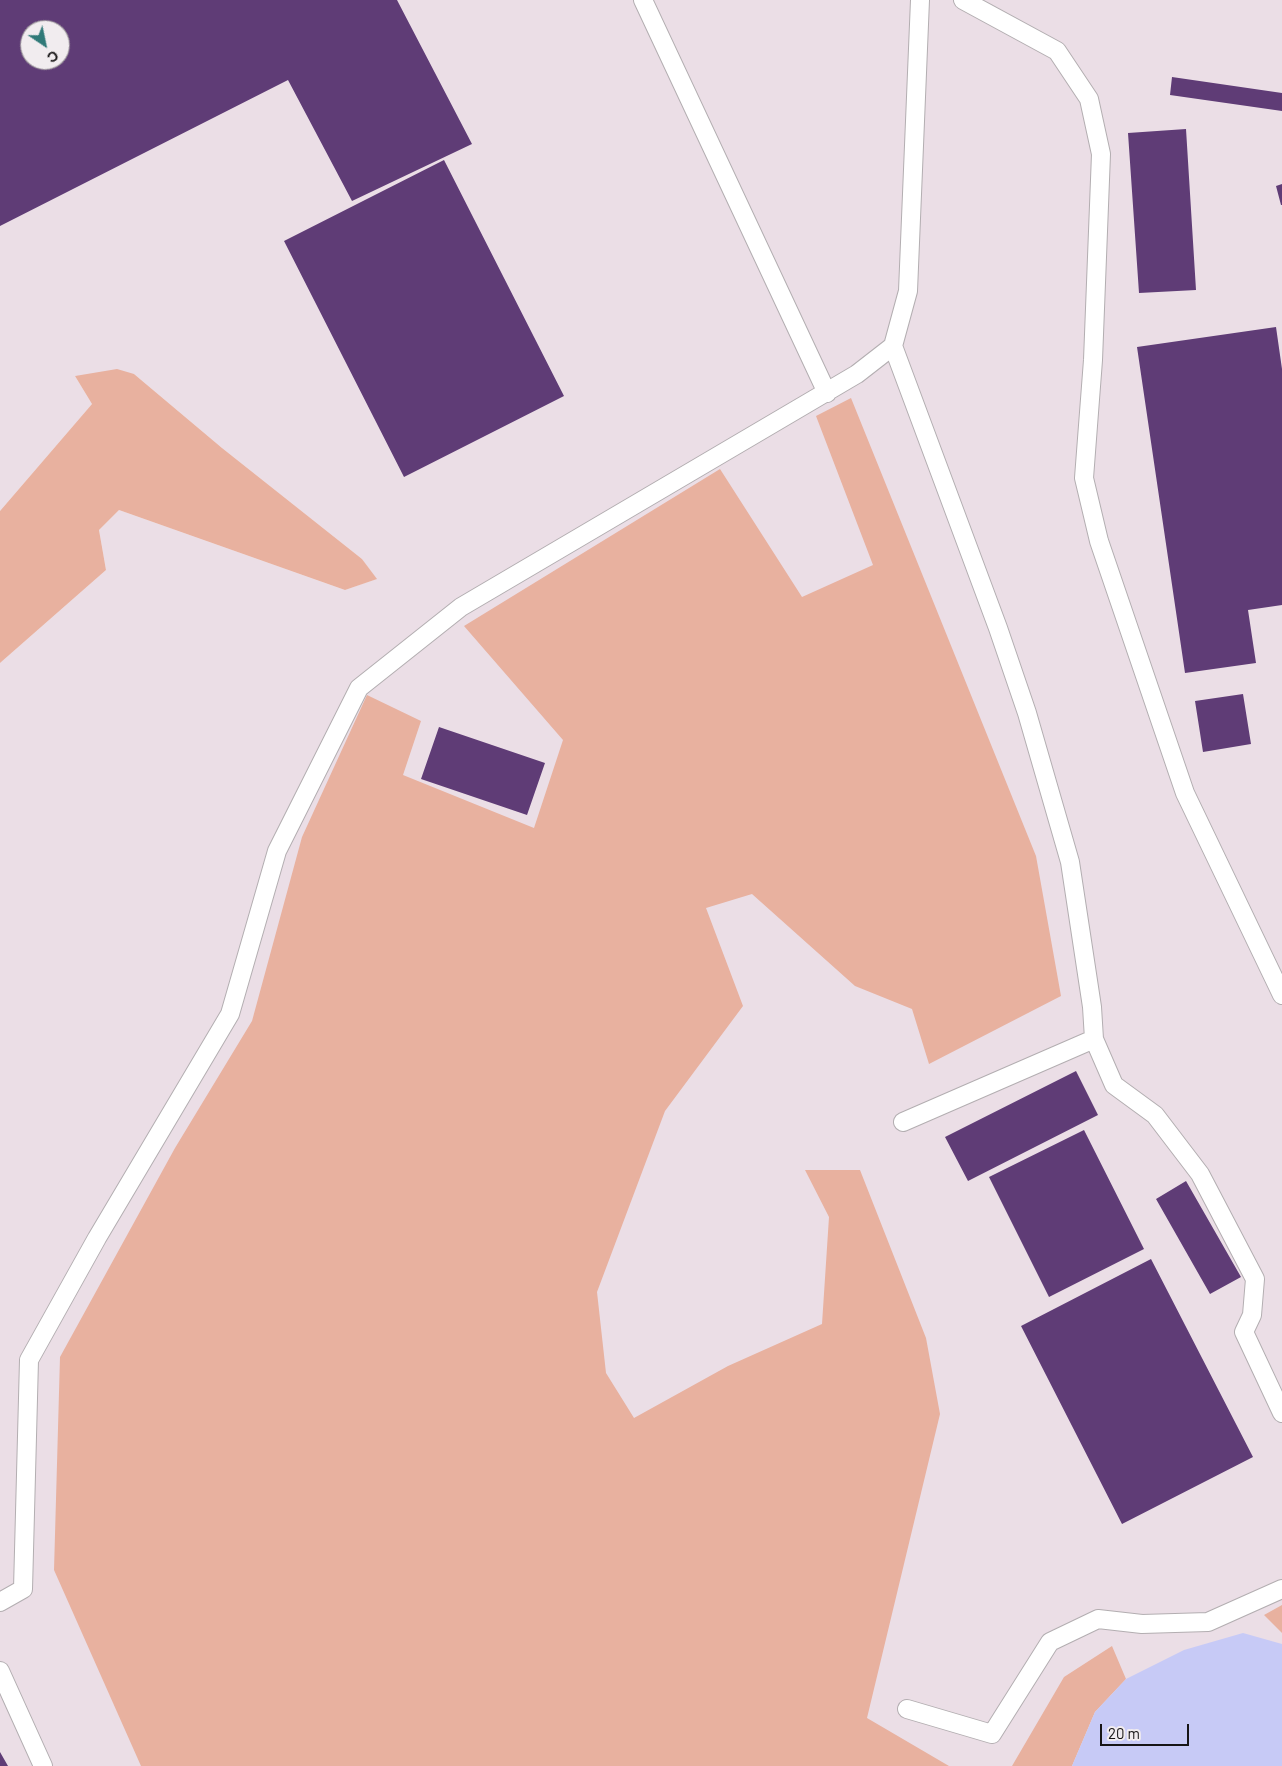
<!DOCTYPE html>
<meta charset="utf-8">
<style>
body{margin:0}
#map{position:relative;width:1282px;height:1766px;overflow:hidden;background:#f1ecef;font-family:Barlow,sans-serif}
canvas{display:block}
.north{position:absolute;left:20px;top:20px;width:50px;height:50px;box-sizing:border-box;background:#f1ecef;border:1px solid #9a9698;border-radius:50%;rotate:146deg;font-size:14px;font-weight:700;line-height:20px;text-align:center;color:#171516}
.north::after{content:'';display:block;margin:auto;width:18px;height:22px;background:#307978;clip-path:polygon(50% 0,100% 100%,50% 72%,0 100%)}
.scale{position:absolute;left:1100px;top:1724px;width:89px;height:22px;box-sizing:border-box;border:2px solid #171516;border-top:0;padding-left:6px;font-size:15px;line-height:18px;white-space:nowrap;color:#171516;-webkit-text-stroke:4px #f1ecef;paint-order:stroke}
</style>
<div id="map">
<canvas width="1282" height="1766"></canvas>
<div class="north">С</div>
<div class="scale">20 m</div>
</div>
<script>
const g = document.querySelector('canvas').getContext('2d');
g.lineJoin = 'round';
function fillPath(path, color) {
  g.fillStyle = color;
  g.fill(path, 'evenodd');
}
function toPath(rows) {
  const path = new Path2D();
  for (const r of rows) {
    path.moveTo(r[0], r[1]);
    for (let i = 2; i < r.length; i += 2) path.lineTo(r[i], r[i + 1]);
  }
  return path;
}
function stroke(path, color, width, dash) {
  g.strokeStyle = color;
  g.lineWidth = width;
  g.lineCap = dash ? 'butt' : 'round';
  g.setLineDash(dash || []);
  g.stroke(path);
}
fillPath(toPath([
 [0,0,1282,0,1282,1766,0,1766,0,663,106,570,99,530,119,510,345,590,376,579,362,559,222,448,134,374,75,376,92,404,0,511],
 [30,30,60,30,60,60,30,60]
]), '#ebdee6');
fillPath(toPath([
 [117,369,134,374,222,448,362,559,377,579,345,590,119,510,99,530,106,570,0,663,0,511,92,404,75,376],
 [851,398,1036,856,1061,996,929,1064,912,1009,855,986,752,894,706,908,743,1006,665,1111,597,1292,606,1373,634,1418,728,1366,822,1324,829,1217,805,1170,860,1170,926,1338,940,1414,867,1718,949,1766,141,1766,54,1570,60,1357,175,1148,252,1021,302,837,367,695,421,721,403,775,534,828,563,740,464,626,720,469,802,597,873,565,816,416],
 [1282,1605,1282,1633,1264,1615],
 [1112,1646,1126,1679,1095,1712,1072,1766,1012,1766,1064,1677]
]), '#e8b19f');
fillPath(toPath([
 [1243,1633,1282,1644,1282,1766,1072,1766,1095,1712,1126,1679,1184,1650]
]), '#c7caf6');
fillPath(toPath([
 [0,0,397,0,472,144,352,201,288,80,0,226],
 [30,30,60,30,60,60,30,60],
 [1172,77,1282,93,1282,111,1170,95],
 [1186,129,1196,290,1139,293,1128,133],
 [444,160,564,396,404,477,284,241],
 [1282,184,1282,205,1281,205,1276,186],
 [1276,327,1282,369,1282,605,1248,610,1256,663,1185,673,1137,347],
 [1243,694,1251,744,1203,752,1195,701],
 [439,727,545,763,527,815,421,779],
 [1076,1071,1098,1115,968,1181,945,1137],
 [1084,1130,1144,1249,1049,1297,989,1177],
 [1186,1181,1241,1277,1210,1294,1156,1199],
 [1151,1259,1253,1457,1122,1524,1021,1326],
 [0,1752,8,1766,0,1766]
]), '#5f3c76');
const lane = toPath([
 [643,0,827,393],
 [963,0,1057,51,1089,99,1101,154,1093,360,1084,478,1099,541,1185,793,1282,995],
 [893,346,998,628,1027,713,1070,862,1092,1007,1094,1039,903,1122],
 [1094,1039,1114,1085,1155,1115,1200,1174,1255,1279,1252,1315,1244,1332,1282,1413],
 [0,1602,23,1589,29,1360,97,1238,230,1014,277,851,359,688,461,607,857,374,893,346,908,291,920,0],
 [0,1671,43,1766],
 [907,1709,992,1734,1050,1642,1098,1619,1142,1624,1208,1622,1282,1589]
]);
stroke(lane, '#b3aeb1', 20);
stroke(lane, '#fff', 18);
</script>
